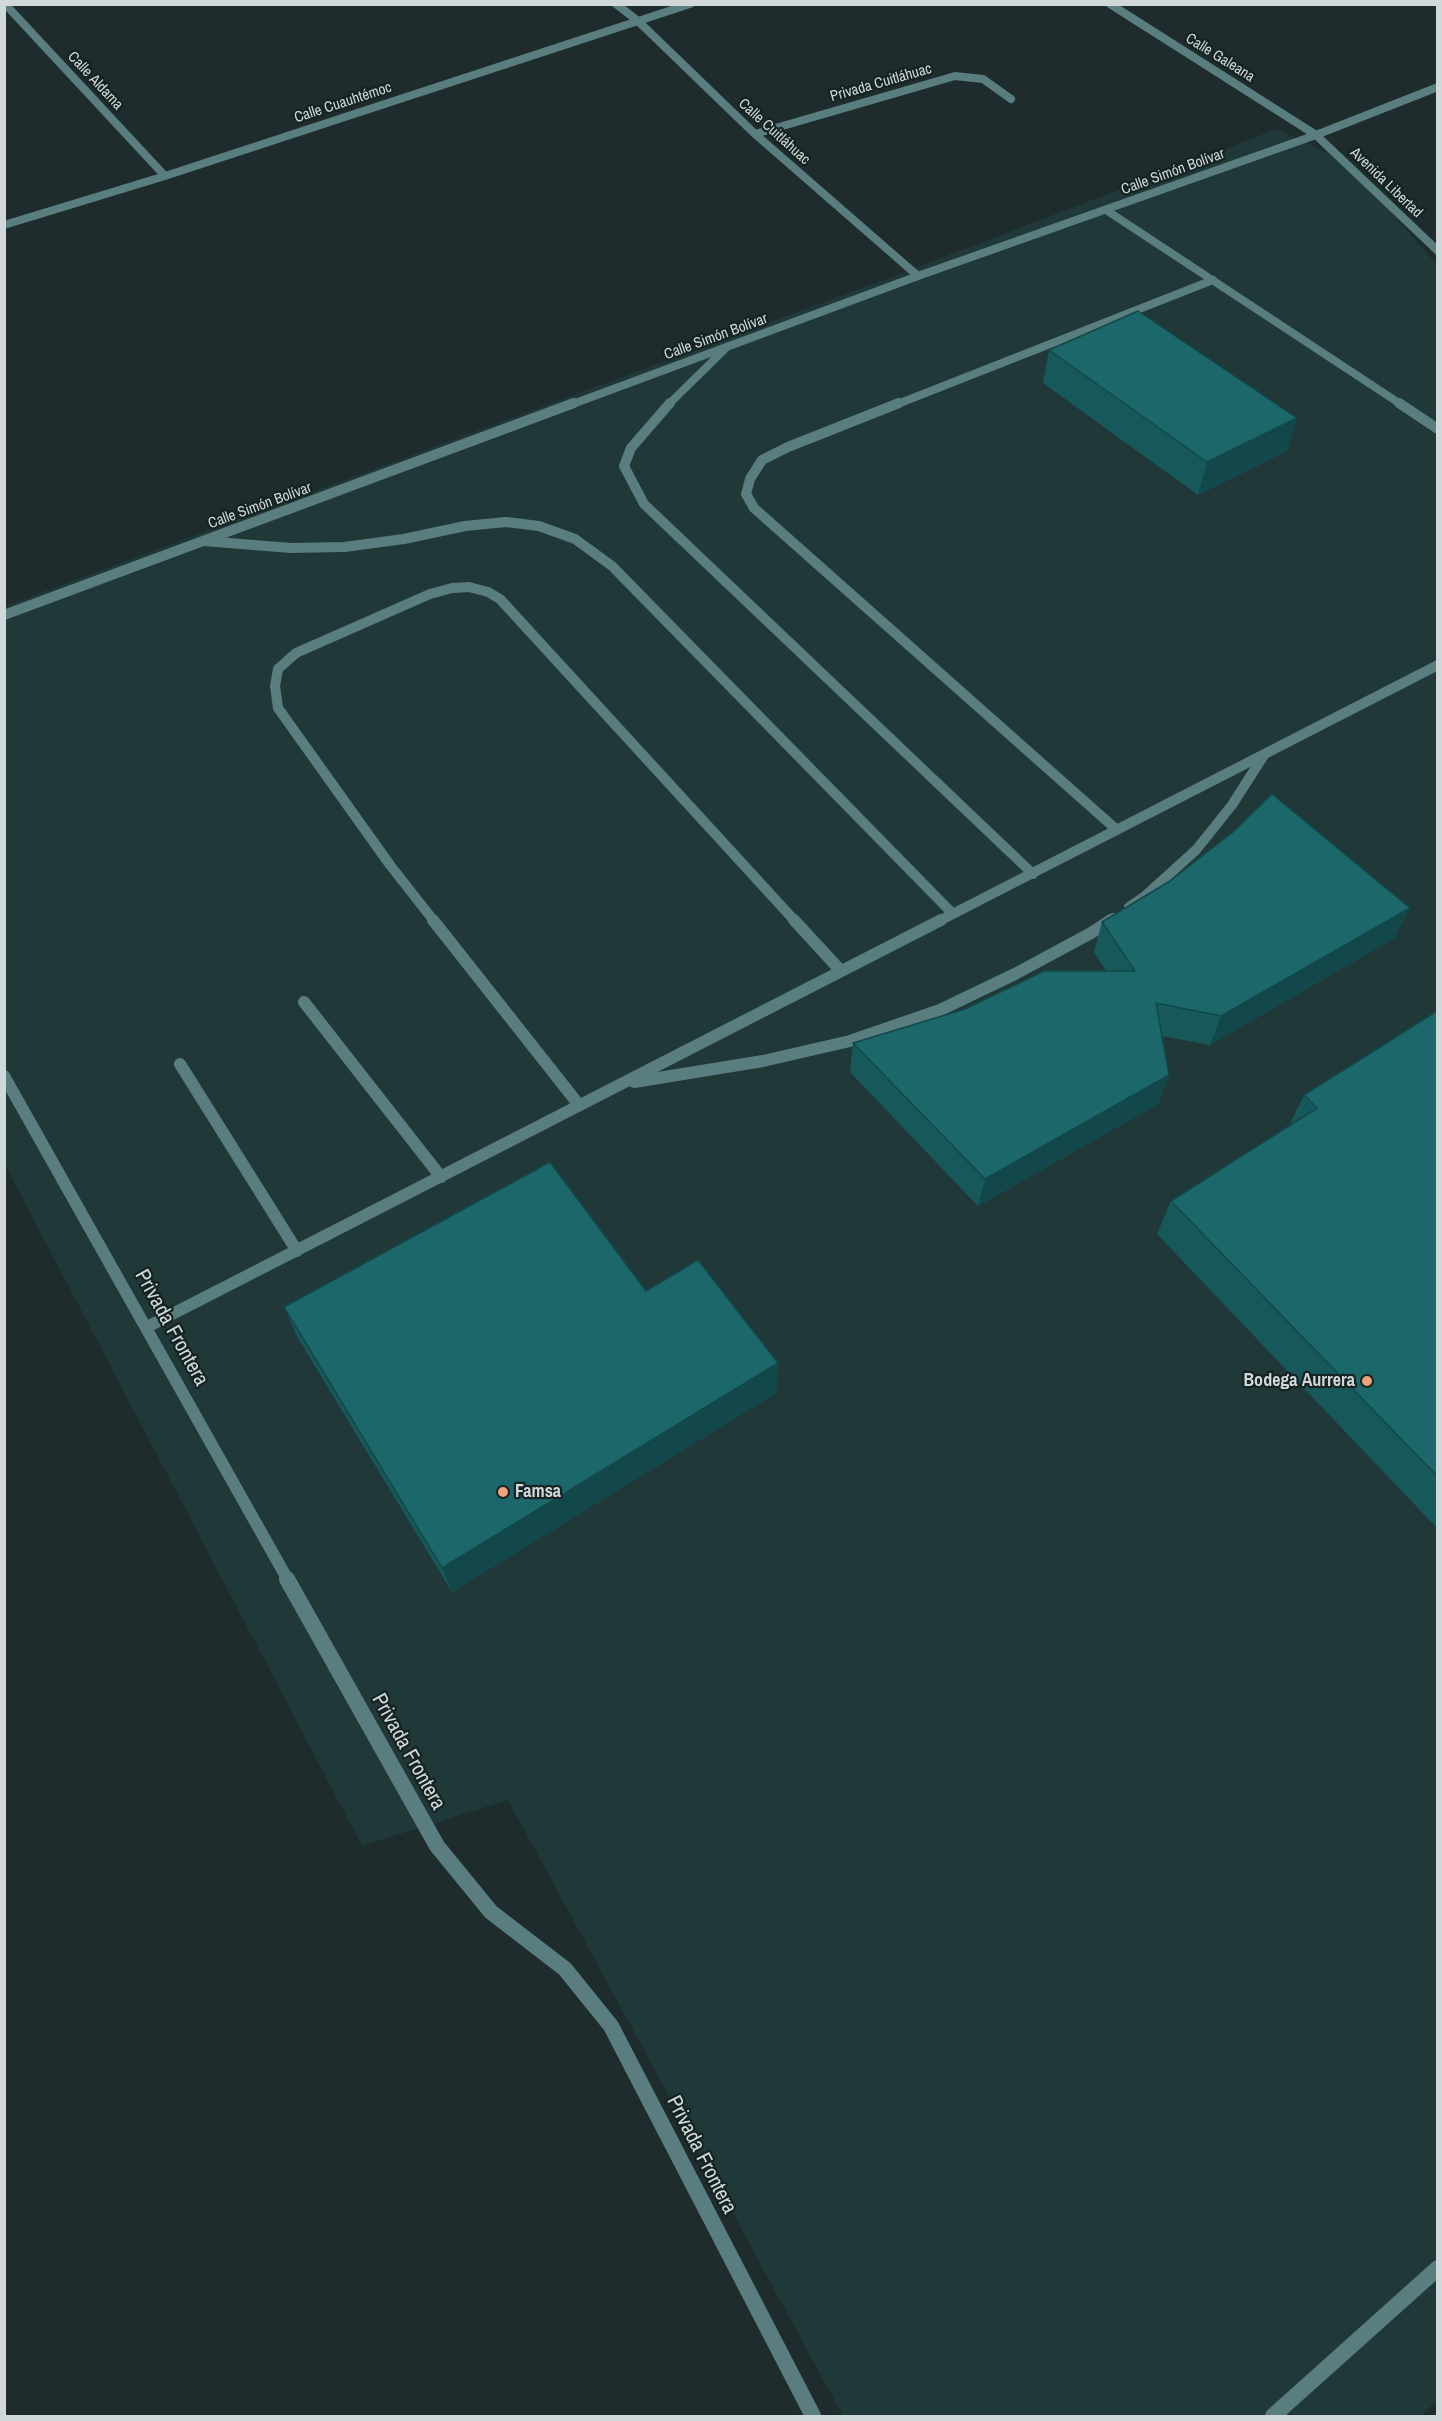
<!DOCTYPE html>
<meta charset="utf-8">
<style>
body{margin:0}
#map{position:relative;width:1442px;height:2421px;overflow:hidden;background:#1e2c2d;font-family:"Archivo Narrow",sans-serif}
canvas{display:block}
.frame{position:absolute;inset:0;border:6px solid #d0d8d9;pointer-events:none}
</style>
<div id="map">
<canvas width="1442" height="2421"></canvas>
<div class="frame"></div>
</div>
<script>
const g = document.querySelector('canvas').getContext('2d');
g.lineJoin = 'round';
function fillPath(path, color) {
  g.fillStyle = color;
  g.fill(path, 'evenodd');
}
function toPath(rows) {
  const path = new Path2D();
  for (const r of rows) {
    path.moveTo(r[0], r[1]);
    for (let i = 2; i < r.length; i += 2) path.lineTo(r[i], r[i + 1]);
  }
  return path;
}
function stroke(path, color, width, dash) {
  g.strokeStyle = color;
  g.lineWidth = width;
  g.lineCap = dash ? 'butt' : 'round';
  g.setLineDash(dash || []);
  g.stroke(path);
}
function drawText(font, color, halo, rows, align = 'center') {
  g.font = font + ' "Archivo Narrow",sans-serif';
  g.lineWidth = 4.5;
  g.setLineDash([]);
  g.textBaseline = 'middle';
  g.strokeStyle = halo;
  g.fillStyle = color;
  for (const [text, x, y, turn = 0] of rows) {
    g.save();
    g.translate(x, y);
    g.rotate((+turn || 0) * Math.PI / 180);
    g.textAlign = isNaN(turn) ? turn : align;
    if (halo) g.strokeText(text, 0, 0);
    g.fillText(text, 0, 0);
    g.restore();
  }
}
fillPath(toPath([
 [1277,129,1350,164,1438,266,1437,2400,1421,2416,843,2416,508,1800,362,1846,5,1165,5,606,897,275]
]), '#213839');
stroke(toPath([
 [1106,210,1402,405],
 [668,405,727,347],
 [895,405,1213,280]
]), '#5a7e7f', 8);
stroke(toPath([
 [670,403,631,448,624,466,644,504,1033,874],
 [899,403,788,447,762,460,750,479,746,494,754,508,1117,830],
 [1399,403,1438,429],
 [204,541,291,548,344,547,404,539,465,526,506,522,539,526,575,539,612,566,953,914],
 [1129,907,1145,896,1196,850,1232,805,1264,755],
 [434,921,390,865,278,708,275,686,278,669,296,653,430,594,452,588,469,587,488,592,500,599,795,921],
 [939,921,1438,665],
 [1108,921,1113,918]
]), '#5a7e7f', 10);
stroke(toPath([
 [433,920,579,1105],
 [794,920,841,971],
 [304,1002,441,1177],
 [180,1064,297,1251],
 [4,1076,288,1580],
 [634,1082,763,1061,850,1041,940,1010,1015,974,1091,933,1111,920],
 [147,1327,941,920]
]), '#5a7e7f', 12);
stroke(toPath([
 [287,1579,437,1846,491,1912,565,1969,611,2026,813,2416],
 [1273,2416,1438,2268]
]), '#5a7e7f', 16);
stroke(toPath([
 [5,4,165,176],
 [616,4,638,21,755,134,918,276],
 [755,134,955,76,983,79,1011,99],
 [1316,135,1438,87],
 [4,225,165,176,690,4]
]), '#5a7e7f', 8);
stroke(toPath([
 [1110,4,1316,135,1438,251],
 [570,405,918,276,1316,135]
]), '#5a7e7f', 8);
stroke(toPath([
 [4,615,574,403]
]), '#5a7e7f', 10);
fillPath(toPath([
 [1049,350,1297,418,1287,451,1198,495,1043,383],
 [1410,908,1394,938,1210,1045,1162,1036,1169,1075,1158,1104,978,1206,850,1072,853,1043,1106,971,1094,952,1102,922],
 [1437,1011,1437,1528,1157,1234,1171,1201,1289,1126,1304,1095],
 [284,1307,778,1363,776,1393,452,1592,298,1338]
]), '#17595b');
fillPath(toPath([
 [1297,418,1287,451,1198,495,1207,462],
 [1410,908,1394,938,1210,1045,1221,1016],
 [1169,1075,1158,1104,978,1206,985,1179],
 [778,1363,776,1393,452,1592,442,1568]
]), '#13484a');
const building = toPath([
 [1138,311,1297,418,1207,462,1049,350,1138,311],
 [1272,794,1410,908,1221,1016,1156,1003,1169,1075,985,1179,853,1043,965,1009,1044,971,1135,971,1102,922,1170,881,1233,832,1272,794],
 [1437,1011,1437,1476,1171,1201,1317,1108,1304,1095,1437,1011],
 [550,1162,646,1291,698,1260,778,1363,442,1568,284,1307,550,1162]
]);
fillPath(building, '#1b676a');
stroke(building, '#13484a', 1.5);
for (const [x, y, r, color] of [
 [1367,1381,6,"#f0a278"],
 [503,1492,6,"#f0a278"]
]) {
  const dot = new Path2D();
  dot.arc(x, y, r, 0, 2 * Math.PI);
  g.fillStyle = color;
  g.fill(dot);
  stroke(dot, '#152323', 2);
}
drawText('15px', '#d0d8d9', '#152323', [
 ["Calle Galeana",1220,58,32],
 ["Calle Aldama",95,81,47],
 ["Privada Cuitláhuac",881,83,-16],
 ["Calle Cuauhtémoc",343,103,-18],
 ["Calle Cuitláhuac",774,132,42],
 ["Calle Simón Bolívar",1173,172,-20],
 ["Avenida Libertad",1386,183,44],
 ["Calle Simón Bolívar",716,337,-20],
 ["Calle Simón Bolívar",260,506,-20]
]);
drawText('bold 18px', '#d0d8d9', '#152323', [
 ["Bodega Aurrera",1355,1381],
 ["Famsa",515,1492,"left"]
], 'right');
drawText('21px', '#d0d8d9', '#152323', [
 ["Privada Frontera",171,1328,61],
 ["Privada Frontera",408,1752,61],
 ["Privada Frontera",701,2155,63]
]);
</script>
